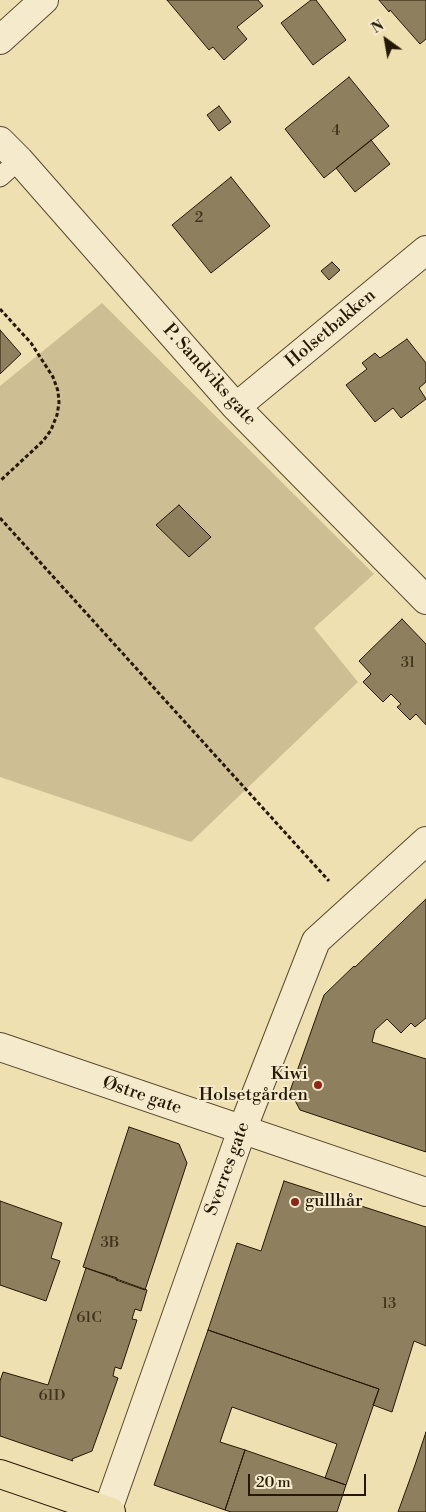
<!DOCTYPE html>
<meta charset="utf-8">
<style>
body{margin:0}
#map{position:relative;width:426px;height:1512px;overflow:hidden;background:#efe0b1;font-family:"Libre Bodoni",serif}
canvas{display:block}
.north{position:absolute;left:361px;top:15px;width:50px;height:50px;-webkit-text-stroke:4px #f5ebcc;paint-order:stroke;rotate:328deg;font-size:14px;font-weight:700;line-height:20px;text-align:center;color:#251804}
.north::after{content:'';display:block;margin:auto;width:18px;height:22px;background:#251804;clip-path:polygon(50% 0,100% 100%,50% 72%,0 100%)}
.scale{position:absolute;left:248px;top:1474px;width:118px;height:22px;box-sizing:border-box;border:2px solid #251804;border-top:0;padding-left:6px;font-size:15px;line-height:18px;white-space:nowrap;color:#251804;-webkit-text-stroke:4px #f5ebcc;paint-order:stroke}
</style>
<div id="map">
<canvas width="426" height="1512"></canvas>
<div class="north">N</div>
<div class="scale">20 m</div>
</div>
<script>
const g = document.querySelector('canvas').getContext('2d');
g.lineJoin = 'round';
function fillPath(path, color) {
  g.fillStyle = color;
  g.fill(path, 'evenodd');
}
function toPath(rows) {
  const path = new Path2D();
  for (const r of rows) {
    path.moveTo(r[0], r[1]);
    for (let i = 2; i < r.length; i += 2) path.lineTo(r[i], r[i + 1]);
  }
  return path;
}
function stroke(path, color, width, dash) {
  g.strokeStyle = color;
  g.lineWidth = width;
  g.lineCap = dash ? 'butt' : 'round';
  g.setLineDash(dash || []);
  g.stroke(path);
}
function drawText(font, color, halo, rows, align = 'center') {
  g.font = font + ' "Libre Bodoni",serif';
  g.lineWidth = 4;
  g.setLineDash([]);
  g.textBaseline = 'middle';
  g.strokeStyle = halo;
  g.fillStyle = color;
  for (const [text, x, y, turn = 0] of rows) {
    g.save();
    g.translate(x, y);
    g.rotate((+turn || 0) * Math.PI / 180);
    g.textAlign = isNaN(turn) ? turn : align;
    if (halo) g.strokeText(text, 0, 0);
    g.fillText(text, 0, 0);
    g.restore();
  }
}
fillPath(toPath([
 [102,303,374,574,314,628,358,682,191,842,0,777,0,386]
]), '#cdbe94');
const building = toPath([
 [167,0,258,0,263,6,237,27,247,39,224,60,213,47,209,50,167,0],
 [311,0,316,0,346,40,313,65,281,23,311,0],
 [379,0,426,0,426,39,420,44,390,10,389,12,379,0],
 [349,77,389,126,324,178,285,129,349,77],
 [219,106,231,122,219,131,207,115,219,106],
 [371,140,390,164,355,192,336,168,371,140],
 [231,177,270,226,211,273,172,225,231,177],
 [332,262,340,270,329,280,321,271,332,262],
 [0,330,21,354,0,374,0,330],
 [407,339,426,363,426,382,419,388,426,399,401,418,393,408,375,422,346,385,367,369,362,363,375,353,380,358,407,339],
 [179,505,211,537,189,557,156,525,179,505],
 [402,619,426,644,426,725,416,714,410,720,397,707,401,704,391,694,383,702,363,682,371,674,359,661,402,619],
 [426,899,426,1018,415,1027,411,1023,401,1033,387,1019,375,1030,372,1042,426,1059,426,1152,300,1110,290,1091,324,995,354,966,355,967,426,899],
 [129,1127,179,1144,187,1163,145,1290,116,1280,117,1278,83,1267,129,1127],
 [284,1181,426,1227,426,1346,414,1341,392,1412,373,1405,379,1389,208,1330,237,1243,261,1251,284,1181],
 [0,1201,62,1223,51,1258,60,1261,46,1301,0,1285,0,1201],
 [86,1268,147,1290,141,1311,135,1309,132,1319,137,1320,121,1369,115,1367,113,1376,118,1378,92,1451,72,1459,73,1461,0,1436,0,1381,3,1372,48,1385,86,1268],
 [208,1330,379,1389,346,1485,325,1478,337,1444,232,1407,220,1442,245,1450,225,1510,154,1485,208,1330],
 [426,1432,426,1512,398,1512,415,1465,426,1432],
 [245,1450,346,1485,337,1512,231,1512,225,1510,245,1450]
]);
fillPath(building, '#8e805e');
stroke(building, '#251804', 1);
const service = toPath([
 [0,177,19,160]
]);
const minor = toPath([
 [0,40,44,0],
 [0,141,19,160,236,407,426,600],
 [236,407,426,250],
 [0,1047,426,1192],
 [107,1512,242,1130,316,941,426,841]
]);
const primary = toPath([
 [0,1474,111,1512]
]);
stroke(service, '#584a2f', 21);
stroke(minor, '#584a2f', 30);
stroke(primary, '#251804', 30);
stroke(toPath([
 [0,309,31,343,53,377,58,391,59,403,57,415,51,430,43,441,0,481],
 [0,518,329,881]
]), '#251804', 3, [4, 2.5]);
stroke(service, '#f5ebcc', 19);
stroke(minor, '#f5ebcc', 28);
stroke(primary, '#efe0b1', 28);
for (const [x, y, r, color] of [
 [318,1085,5,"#8f2418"],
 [295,1202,5,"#8f2418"]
]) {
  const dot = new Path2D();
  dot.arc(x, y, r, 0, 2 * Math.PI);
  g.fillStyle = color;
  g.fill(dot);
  stroke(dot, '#f5ebcc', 2);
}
drawText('15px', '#3f321a', null, [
 ["4",336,131],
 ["2",199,218],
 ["31",408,663],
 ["3B",110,1243],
 ["13",389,1304],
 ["61C",89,1318],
 ["61D",52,1396]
]);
drawText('18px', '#251804', '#f5ebcc', [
 ["Holsetbakken",331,329,-40],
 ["P. Sandviks gate",209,375,48],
 ["Østre gate",142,1096,19],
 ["Sverres gate",228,1169,-70]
]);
drawText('18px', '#251804', '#f5ebcc', [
 ["Kiwi",308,1075],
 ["Holsetgården",308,1096],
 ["gullhår",305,1202,"left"]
], 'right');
</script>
